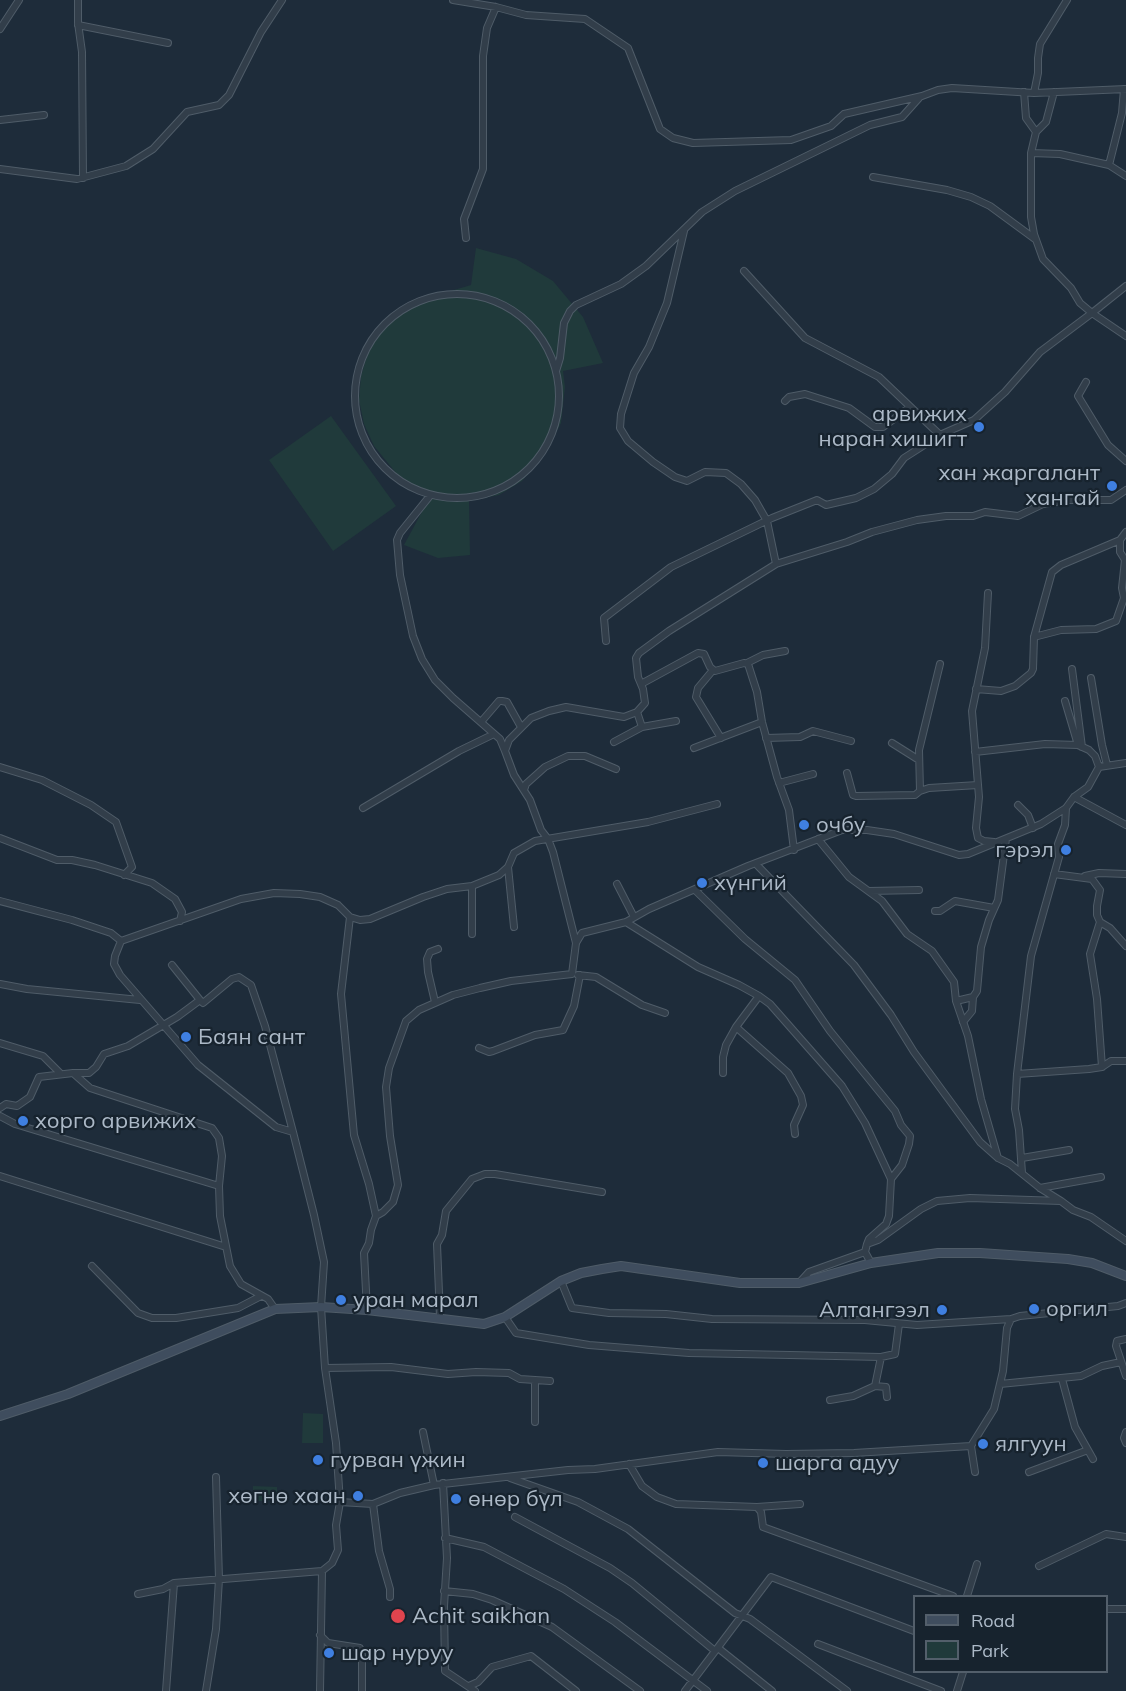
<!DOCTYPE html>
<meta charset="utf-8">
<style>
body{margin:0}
#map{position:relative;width:1126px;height:1691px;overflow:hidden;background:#1e2c3a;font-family:Mulish,sans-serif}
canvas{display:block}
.legend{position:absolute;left:913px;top:1595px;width:195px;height:78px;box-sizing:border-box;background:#17232e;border:2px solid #535f6b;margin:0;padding:8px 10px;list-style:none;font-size:18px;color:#acb9c7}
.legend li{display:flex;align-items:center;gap:12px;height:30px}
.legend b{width:30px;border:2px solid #535f6b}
</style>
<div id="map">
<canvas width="1126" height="1691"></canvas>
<ul class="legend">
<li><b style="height:8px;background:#3f4d5e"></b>Road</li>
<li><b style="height:16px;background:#203a3b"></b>Park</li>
</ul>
</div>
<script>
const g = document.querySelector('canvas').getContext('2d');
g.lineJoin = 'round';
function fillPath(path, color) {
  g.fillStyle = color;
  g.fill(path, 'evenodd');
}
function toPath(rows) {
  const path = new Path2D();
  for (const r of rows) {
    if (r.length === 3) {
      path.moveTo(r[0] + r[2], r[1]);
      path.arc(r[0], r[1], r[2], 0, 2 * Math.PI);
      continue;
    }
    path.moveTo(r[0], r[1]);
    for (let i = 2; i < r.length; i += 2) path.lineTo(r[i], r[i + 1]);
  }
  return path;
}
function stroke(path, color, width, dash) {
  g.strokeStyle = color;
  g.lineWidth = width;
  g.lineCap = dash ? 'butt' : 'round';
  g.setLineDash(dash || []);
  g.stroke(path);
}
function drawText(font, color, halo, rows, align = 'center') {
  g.font = font + ' Mulish,sans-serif';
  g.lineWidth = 4.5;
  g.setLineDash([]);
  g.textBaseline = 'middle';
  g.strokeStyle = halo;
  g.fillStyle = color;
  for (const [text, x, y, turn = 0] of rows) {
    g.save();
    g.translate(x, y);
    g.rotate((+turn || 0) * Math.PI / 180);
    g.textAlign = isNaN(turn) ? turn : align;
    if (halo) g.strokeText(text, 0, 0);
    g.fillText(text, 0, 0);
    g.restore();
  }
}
fillPath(toPath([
 [476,248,516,259,553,281,583,317,603,363,563,371,565,387,561,423,545,454,522,481,499,495,469,501,470,555,438,558,404,545,431,495,405,484,374,446,364,424,359,400,361,376,368,353,380,332,396,314,417,301,471,285],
 [331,416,396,506,333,551,269,460],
 [303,1413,323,1414,323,1443,302,1443],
 [253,1486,277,1487,277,1501,253,1501]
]), '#203a3b');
const street = toPath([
 [78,0,78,23,82,52,83,178],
 [453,0,496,7,526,15,585,19,628,48,660,129,673,138,693,143,791,140,831,126,844,114,922,96,938,90,952,88,1034,93,1126,89],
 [78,25,168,43],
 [0,29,19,0],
 [1124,89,1122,113,1109,165,1126,176],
 [1024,92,1026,118,1036,132],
 [1054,92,1046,122,1036,132,1031,153,1031,217,1034,234,1043,259,1071,288,1080,303,1092,313,1126,286],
 [1034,93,1038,73,1038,58,1040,44,1067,0],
 [0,120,44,115],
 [1031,153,1060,154,1109,165],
 [0,169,77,179,126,166,153,149,187,112,219,105,229,95,261,32,282,0],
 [873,177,947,190,971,197,990,206,1035,239],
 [684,231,667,303,649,347,634,373,621,414,620,428,628,441,653,462,675,477,687,481,705,472,726,473,741,484,755,500,767,521,776,564,847,542,872,532,917,520,946,516,973,516,985,512,1018,516,1043,504,1067,500,1111,500,1126,490],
 [466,238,464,219,483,169,483,56,487,28,496,7],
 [744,271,805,338,879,377,940,435,974,420,1005,392,1040,352,1092,313,1126,336],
 [457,396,102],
 [556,371,560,358,564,323,570,311,576,305,621,284,646,266,702,212,735,191,870,125,902,117,919,98],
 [1086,382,1078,396,1108,445,1126,461],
 [785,401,789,397,805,394,849,408,875,427,883,427,910,407],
 [429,497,400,533,397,540,400,575,413,636,422,659,435,680,453,698,500,739,505,751],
 [988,593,985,648,972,711,979,797,976,828,978,838,984,841,994,842],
 [1034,637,1061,630,1096,629,1116,621,1124,598,1122,588,1125,560,1120,552,1120,540],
 [606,641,604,618,671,567,772,518,817,500,826,505,856,498,874,489,892,474,904,458,940,435],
 [747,663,763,655,785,651],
 [940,664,919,750,920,791,929,788,978,785],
 [1072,669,1082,747],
 [713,670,698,688,696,697,721,738],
 [1091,678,1102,745,1107,765],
 [641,684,698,653,704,654,710,667,715,671,744,663,748,664,757,692,762,722,777,777,789,810,794,850],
 [976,689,1001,691,1015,686,1031,673,1033,669,1034,637,1052,572,1061,565,1120,540,1126,532],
 [1065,701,1078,745],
 [637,712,642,727,676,721],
 [481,722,499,701,502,701,507,702,521,727],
 [766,738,800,737,813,731,851,741],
 [614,742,642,727],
 [892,743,919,760],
 [694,748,762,722],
 [975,752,1045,744,1078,745,1089,750,1095,756,1099,767],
 [0,767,42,780,91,805,116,822,132,867,124,875],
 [847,773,853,795,856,796,915,795,920,791],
 [779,783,813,774],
 [524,790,526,784,545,767,568,756,585,756,616,769],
 [1074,797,1126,825],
 [1018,805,1028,815,1033,828],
 [363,808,459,751,494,734],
 [0,838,57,860,72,860,95,865,152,883,175,899,182,912,180,921],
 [818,839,849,877,882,901,907,934,932,951,954,982,956,1001,968,1036,981,1099,998,1158],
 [756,864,854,965,891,1015,914,1052,980,1142,998,1158,1010,1164,1040,1188,1061,1201],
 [508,867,514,927],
 [1054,874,1092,879,1100,890,1097,906,1097,915,1100,922,1090,954,1097,999,1102,1067],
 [1085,876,1099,873,1126,874],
 [617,884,634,917],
 [695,890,745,939,795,980,830,1031,895,1111,901,1125,910,1136,909,1144,902,1165,891,1179,889,1216,886,1224,869,1239,867,1244],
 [869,891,919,890],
 [0,901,72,920,111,933,121,941],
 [935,911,940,911,955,901,994,908],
 [350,917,341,994,354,1135,369,1184,376,1216],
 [626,922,698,967,739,985,759,996,770,1004,842,1086,865,1123,891,1179],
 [1100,922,1110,928,1126,946],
 [472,934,472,886],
 [576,943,553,852,548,839,541,830,530,800,514,775,505,751,509,740,531,718,549,711,566,707,624,717,637,712,645,703,643,689,638,677,636,658,639,653,669,631,776,564],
 [172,965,200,1000],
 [578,975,596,977,642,1005,665,1013],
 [0,984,27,989,140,1000],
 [956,1001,973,997,977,991,981,947,989,920,998,900,1006,839],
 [435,1002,428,972,427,959,430,952,438,949],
 [963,1022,972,1011,973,997],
 [736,1027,788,1073,801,1096,803,1105,794,1125,795,1134],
 [0,1043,43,1056,61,1074],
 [479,1048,489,1052,493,1051,535,1035,563,1030,574,1006,580,975],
 [73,1073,89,1073,96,1067,104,1054,128,1046,177,1017,200,1000,203,1003,232,979,239,977,251,985,265,1026,293,1132],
 [723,1073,723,1057,726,1045,736,1027,759,996],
 [1017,1074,1089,1069,1102,1067,1111,1061,1126,1061],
 [0,1108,6,1104,17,1106,30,1097,39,1077,73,1073,90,1088,212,1128,219,1138,222,1156,219,1186],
 [0,1116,15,1124,219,1186,220,1216,230,1266,241,1284,268,1299,275,1309],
 [1022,1158,1069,1150],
 [1022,1173,1019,1130,1015,1109,1017,1074,1031,956,1059,857,1058,844,1065,825,1066,808],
 [0,1176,226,1247],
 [1040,1188,1101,1177],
 [871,1263,865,1252,867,1244,878,1240,921,1209,937,1201,970,1198,1061,1201,1073,1210,1091,1217,1126,1241],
 [92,1266,138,1313,152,1318,176,1318,238,1308,261,1296],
 [561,1281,572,1308,609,1313,666,1314,712,1319,865,1320,917,1325,1011,1319],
 [799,1283,809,1272,865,1252],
 [367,1310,364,1253,369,1243,371,1230,376,1216,383,1212,393,1202,398,1185,390,1136,386,1087,389,1068,406,1021,419,1010,453,995,480,988,511,981,572,974,576,943,582,933,626,922,649,909,748,866,842,830,867,830,894,834,959,855,968,854,1041,824,1066,808,1074,797,1088,787,1099,767,1126,763],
 [440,1317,437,1244,442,1235,446,1211,472,1179,485,1174,495,1174,602,1192],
 [505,1317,516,1333,589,1345,689,1353,790,1355,881,1357,895,1354,899,1324],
 [1126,1339,1117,1341,1116,1346,1126,1376],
 [325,1368,391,1367,448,1374,476,1372,509,1373,520,1379,550,1381],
 [1062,1379,1075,1427,1093,1459],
 [535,1380,535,1422],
 [1000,1384,1081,1376,1102,1366,1121,1362],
 [875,1386,886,1387,887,1397],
 [830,1400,853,1396,875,1386,881,1357],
 [423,1432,434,1485],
 [1126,1432,1124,1438,1126,1443],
 [971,1446,975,1472],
 [629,1464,642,1486,657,1497,676,1504,757,1507,761,1512,763,1527,953,1596],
 [1029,1472,1088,1450],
 [510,1478,578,1502,628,1529,735,1613,750,1619,847,1691],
 [443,1483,447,1558,444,1606,445,1671,475,1691],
 [340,1502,373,1504,400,1493,434,1485,568,1470,595,1469,718,1452,786,1454,854,1453,971,1446,994,1409,1003,1371,1007,1328,1011,1319,1020,1316,1118,1306,1126,1303],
 [373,1504,379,1551,390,1589,390,1597],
 [757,1507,800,1504],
 [515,1517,610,1568,632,1583,715,1651],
 [445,1538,484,1547,564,1589,615,1622,707,1691],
 [1039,1566,1106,1534,1126,1537],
 [444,1591,473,1594,492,1600,552,1627,640,1691],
 [138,1594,163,1589,174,1583,322,1571,332,1563,338,1550,336,1525,340,1502,336,1443,325,1368,321,1307,324,1262,314,1215,293,1132,276,1127,198,1065,120,975,114,964,115,956,121,941,241,899,274,893,300,894,320,897,338,905,350,917,360,920,370,919,423,897,447,889,472,886,499,875,508,867,514,853,535,841,648,822,717,804],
 [967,1596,977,1564],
 [1106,1609,1126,1609],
 [320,1635,328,1643,360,1648,362,1655,362,1691],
 [818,1644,941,1691],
 [718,1648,772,1691],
 [469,1686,478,1682,492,1667,531,1656,576,1691],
 [166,1691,174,1583],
 [206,1691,216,1629,219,1579,216,1477],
 [320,1691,322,1571],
 [685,1691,771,1577,914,1631],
 [957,1691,963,1672]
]);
const secondary = toPath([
 [0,1416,68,1394,275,1309,321,1307,367,1310,484,1324,505,1317,561,1281,581,1273,602,1269,621,1266,740,1283,799,1283,871,1263,938,1253,980,1253,1068,1259,1092,1263,1126,1276]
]);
stroke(street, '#4f5c68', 8);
stroke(secondary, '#4f5c68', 10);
stroke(street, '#323e4a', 6);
stroke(secondary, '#3f4d5e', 8);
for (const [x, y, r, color] of [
 [979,427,6,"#3f7fe0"],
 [1112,486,6,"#3f7fe0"],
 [804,825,6,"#3f7fe0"],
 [1066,850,6,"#3f7fe0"],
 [702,883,6,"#3f7fe0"],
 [186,1037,6,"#3f7fe0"],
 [23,1121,6,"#3f7fe0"],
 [341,1300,6,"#3f7fe0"],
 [1034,1309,6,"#3f7fe0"],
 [942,1310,6,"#3f7fe0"],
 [983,1444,6,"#3f7fe0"],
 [318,1460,6,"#3f7fe0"],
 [763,1463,6,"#3f7fe0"],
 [358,1496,6,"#3f7fe0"],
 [456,1499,6,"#3f7fe0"],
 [398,1616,8,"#e0444e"],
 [329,1653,6,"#3f7fe0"]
]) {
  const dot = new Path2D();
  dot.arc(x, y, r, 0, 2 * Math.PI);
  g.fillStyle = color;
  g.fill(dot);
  stroke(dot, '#17232e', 2);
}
drawText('22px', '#acb9c7', '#17232e', [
 ["арвижих",967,414,"right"],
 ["наран хишигт",967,439,"right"],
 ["хан жаргалант",1100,473,"right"],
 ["хангай",1100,498,"right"],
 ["очбу",816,825],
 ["гэрэл",1054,850,"right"],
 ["хүнгий",714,883],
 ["Баян сант",198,1037],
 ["хорго арвижих",35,1121],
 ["уран марал",353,1300],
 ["оргил",1046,1309],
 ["Алтангээл",930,1310,"right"],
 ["ялгуун",995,1444],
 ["гурван үжин",330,1460],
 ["шарга адуу",775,1463],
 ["хөгнө хаан",346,1496,"right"],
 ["өнөр бүл",468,1499],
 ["Achit saikhan",412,1616],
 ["шар нуруу",341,1653]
], 'left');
</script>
